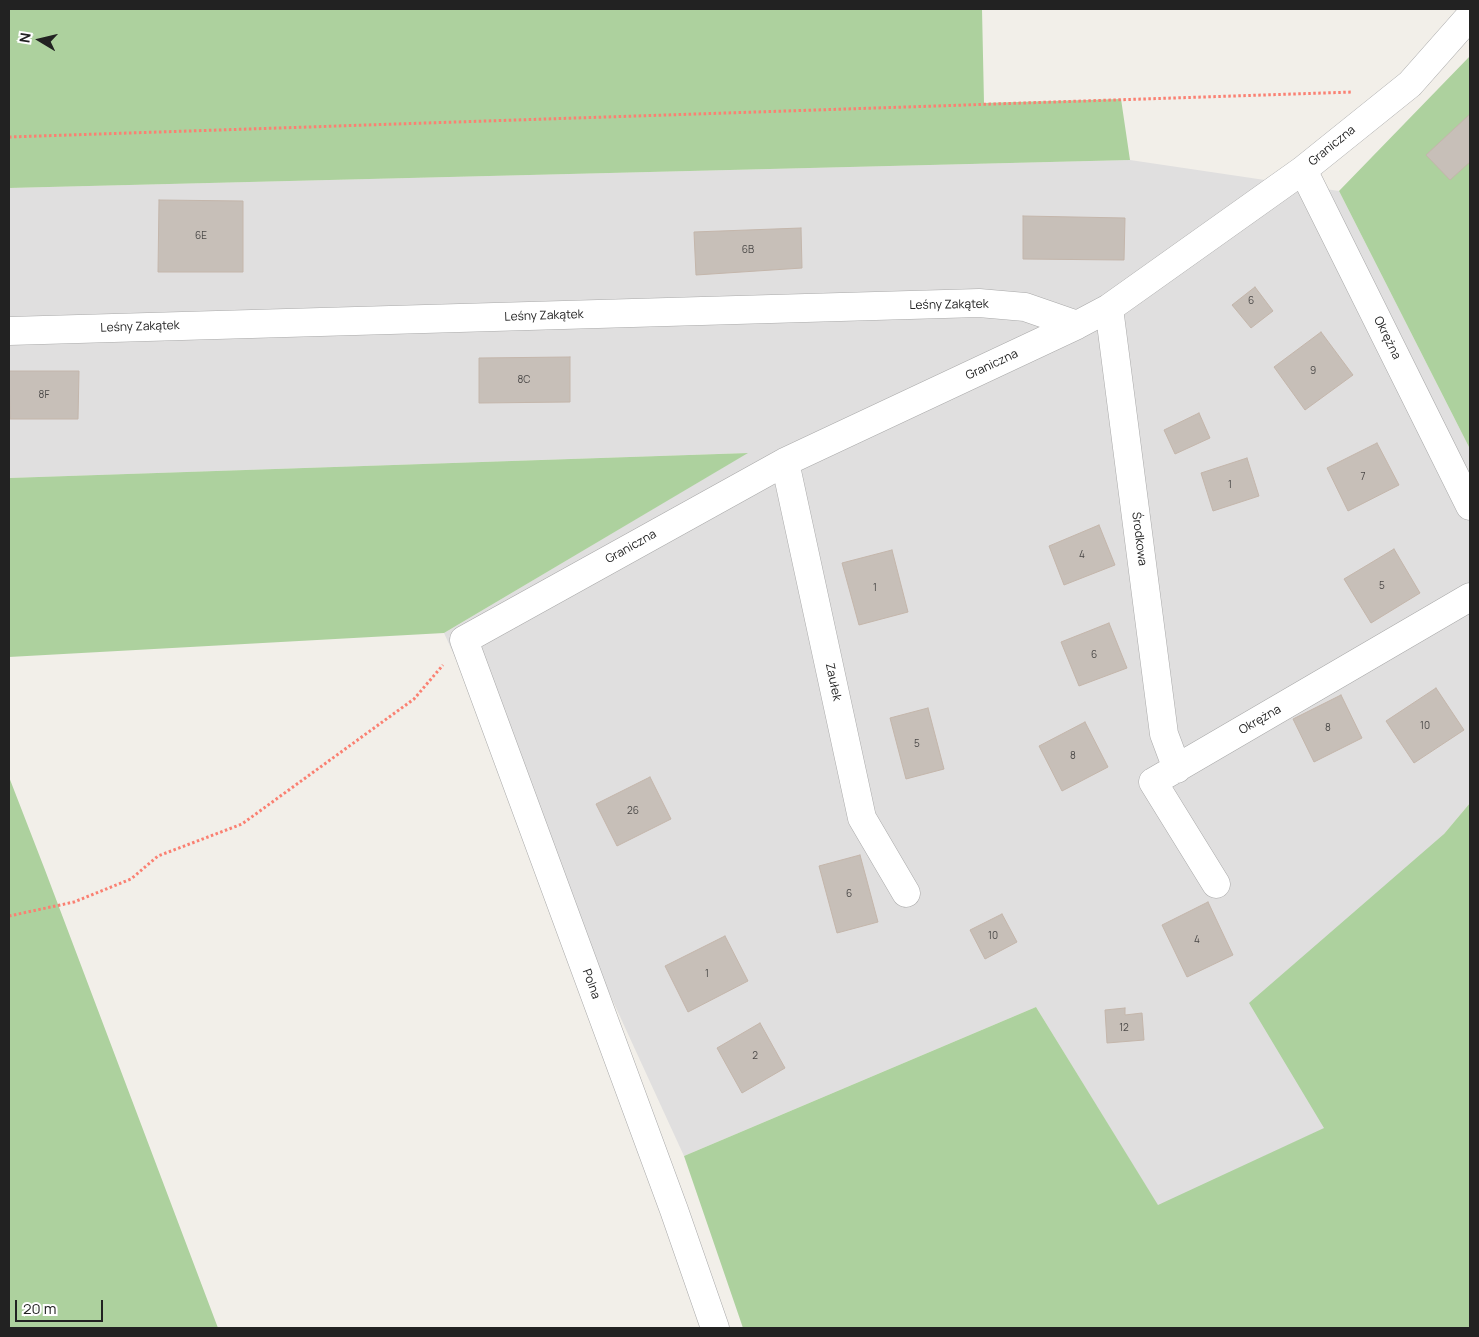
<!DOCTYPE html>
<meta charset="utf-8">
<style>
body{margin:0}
#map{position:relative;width:1479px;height:1337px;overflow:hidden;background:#f2efe9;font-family:Manrope,sans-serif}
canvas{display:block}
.frame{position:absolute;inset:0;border:10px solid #222;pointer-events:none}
.north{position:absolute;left:15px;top:15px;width:50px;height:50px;-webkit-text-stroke:4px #fff;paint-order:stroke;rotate:279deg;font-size:14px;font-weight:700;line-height:20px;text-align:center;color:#222}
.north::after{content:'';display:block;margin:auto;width:18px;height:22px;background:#222;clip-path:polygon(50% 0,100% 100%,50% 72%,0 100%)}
.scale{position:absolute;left:15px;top:1300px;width:88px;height:22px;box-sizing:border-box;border:2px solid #222;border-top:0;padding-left:6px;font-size:15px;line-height:18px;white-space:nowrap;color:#222;-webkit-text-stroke:4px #fff;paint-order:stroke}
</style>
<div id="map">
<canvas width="1479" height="1337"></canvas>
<div class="frame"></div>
<div class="north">N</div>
<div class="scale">20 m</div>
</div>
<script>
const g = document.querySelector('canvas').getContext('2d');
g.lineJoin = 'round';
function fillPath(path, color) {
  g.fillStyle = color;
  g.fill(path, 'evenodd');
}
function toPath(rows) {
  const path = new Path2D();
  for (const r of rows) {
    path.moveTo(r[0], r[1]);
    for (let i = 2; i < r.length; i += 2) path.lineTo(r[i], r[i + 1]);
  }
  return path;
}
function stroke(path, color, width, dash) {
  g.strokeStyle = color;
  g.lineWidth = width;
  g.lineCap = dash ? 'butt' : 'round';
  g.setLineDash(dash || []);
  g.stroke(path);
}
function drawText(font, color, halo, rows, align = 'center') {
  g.font = font + ' Manrope,sans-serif';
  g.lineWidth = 4.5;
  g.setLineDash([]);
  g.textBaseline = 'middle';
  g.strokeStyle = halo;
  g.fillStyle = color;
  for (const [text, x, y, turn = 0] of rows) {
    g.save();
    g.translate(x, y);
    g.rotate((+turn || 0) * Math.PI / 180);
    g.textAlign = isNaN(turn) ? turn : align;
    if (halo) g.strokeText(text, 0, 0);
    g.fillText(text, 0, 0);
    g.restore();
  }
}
fillPath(toPath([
 [1130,160,1339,191,1470,449,1470,803,1444,834,1325,1128,1158,1206,1036,1007,684,1156,444,633,747,453,9,478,9,188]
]), '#e0dfdf');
fillPath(toPath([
 [9,9,982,9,984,103,1121,99,1130,160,9,188],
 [1470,56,1470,449,1339,191],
 [748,453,444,633,9,657,9,478],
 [9,777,45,870,218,1328,9,1328],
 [1470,803,1470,1328,743,1328,684,1156,1036,1007,1158,1205,1324,1128,1249,1003,1444,834]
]), '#add19e');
const building = toPath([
 [1470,114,1470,162,1450,180,1426,155,1470,114],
 [159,200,243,201,243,272,158,272,159,200],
 [1023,216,1125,218,1124,260,1023,259,1023,216],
 [801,228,802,268,696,275,694,232,801,228],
 [1255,287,1273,311,1251,328,1232,305,1255,287],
 [1321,332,1353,375,1305,410,1274,367,1321,332],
 [570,357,570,402,479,403,479,358,570,357],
 [9,371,79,371,78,419,10,419,9,371],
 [1199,413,1210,438,1175,454,1164,430,1199,413],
 [1377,443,1399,485,1348,511,1327,468,1377,443],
 [1247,458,1259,496,1213,511,1201,473,1247,458],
 [1099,525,1115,565,1064,585,1049,546,1099,525],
 [1394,549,1420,593,1371,623,1344,579,1394,549],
 [892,550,908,612,859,625,842,563,892,550],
 [1109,623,1127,668,1079,686,1061,642,1109,623],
 [1436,688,1464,730,1414,763,1386,721,1436,688],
 [1341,695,1362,738,1314,762,1293,719,1341,695],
 [928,708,944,769,906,779,890,718,928,708],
 [1085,722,1108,767,1062,791,1039,746,1085,722],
 [650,777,671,819,617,846,596,804,650,777],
 [860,855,878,922,837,933,819,866,860,855],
 [1208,902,1233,955,1187,977,1162,925,1208,902],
 [1002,914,1017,942,985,959,970,930,1002,914],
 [725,936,748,981,688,1012,665,966,725,936],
 [1125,1008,1125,1015,1142,1013,1144,1040,1107,1043,1105,1010,1125,1008],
 [760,1023,785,1068,742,1093,717,1048,760,1023]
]);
fillPath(building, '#c7bfb8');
stroke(building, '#c4b6ab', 1);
const minor = toPath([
 [1303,170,1470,506],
 [1109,308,1164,734,1177,769],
 [9,331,979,303,1025,307,1077,325],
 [785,462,862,818,906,893],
 [1216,884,1153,782,1470,597],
 [715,1328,674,1210,464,640,785,462,1077,325,1109,308,1303,170,1410,84,1470,16]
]);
stroke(minor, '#a9a9a9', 29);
stroke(toPath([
 [9,137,1353,92],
 [9,916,74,902,131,879,158,856,242,824,414,699,443,665]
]), '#fa8072', 3, [2.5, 2.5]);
stroke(minor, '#fff', 28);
drawText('10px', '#4b4948', null, [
 ["6E",201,236],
 ["6B",748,250],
 ["6",1251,301],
 ["9",1313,371],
 ["8C",524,380],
 ["8F",44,395],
 ["7",1363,477],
 ["1",1230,485],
 ["4",1082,555],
 ["5",1382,586],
 ["1",875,588],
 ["6",1094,655],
 ["10",1425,726],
 ["8",1328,728],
 ["5",917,744],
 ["8",1073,756],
 ["26",633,811],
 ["6",849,894],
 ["10",993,936],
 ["4",1197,940],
 ["1",707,974],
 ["12",1124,1028],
 ["2",755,1056]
]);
drawText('12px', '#222', '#fff', [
 ["Graniczna",1332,146,-39],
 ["Leśny Zakątek",949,305,-1],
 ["Leśny Zakątek",544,316,-2],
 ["Leśny Zakątek",140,327,-2],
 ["Okrężna",1387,338,64],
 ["Graniczna",992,365,-25],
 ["Środkowa",1139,539,83],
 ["Graniczna",631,547,-29],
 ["Zaułek",833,682,78],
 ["Okrężna",1260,720,-30],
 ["Polna",591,984,70]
]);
</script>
